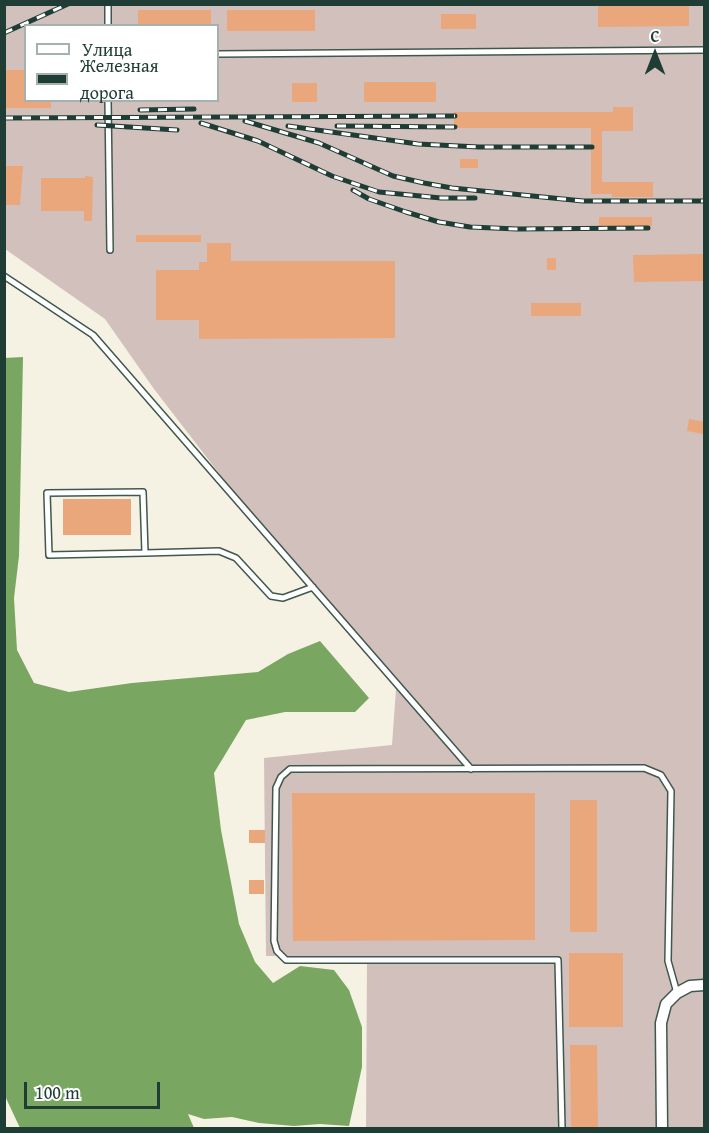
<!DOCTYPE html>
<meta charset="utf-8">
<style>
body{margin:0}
#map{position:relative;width:709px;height:1133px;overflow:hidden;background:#f6f2e3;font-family:"Gentium Book Plus",serif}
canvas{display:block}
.frame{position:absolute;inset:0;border:6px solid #1f3d34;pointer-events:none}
.legend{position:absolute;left:24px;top:24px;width:195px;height:78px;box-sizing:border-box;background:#fff;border:2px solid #a5b1ae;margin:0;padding:8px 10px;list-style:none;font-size:18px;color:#1f3d34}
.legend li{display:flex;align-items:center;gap:12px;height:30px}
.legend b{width:30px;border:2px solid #a5b1ae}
.north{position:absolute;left:625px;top:24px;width:60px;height:60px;-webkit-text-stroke:4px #fff;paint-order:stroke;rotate:0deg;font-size:16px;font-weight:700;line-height:24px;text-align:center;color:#1f3d34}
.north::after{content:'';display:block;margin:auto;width:21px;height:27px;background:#1f3d34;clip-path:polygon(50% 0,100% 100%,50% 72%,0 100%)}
.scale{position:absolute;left:24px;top:1082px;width:136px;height:27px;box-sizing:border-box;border:3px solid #1f3d34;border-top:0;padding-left:8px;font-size:18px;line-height:21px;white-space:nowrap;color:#1f3d34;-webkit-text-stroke:4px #fff;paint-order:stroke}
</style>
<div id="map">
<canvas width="709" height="1133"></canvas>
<div class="frame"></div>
<ul class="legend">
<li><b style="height:8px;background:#fff"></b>Улица</li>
<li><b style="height:8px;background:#1f3d34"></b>Железная дорога</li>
</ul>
<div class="north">С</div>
<div class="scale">100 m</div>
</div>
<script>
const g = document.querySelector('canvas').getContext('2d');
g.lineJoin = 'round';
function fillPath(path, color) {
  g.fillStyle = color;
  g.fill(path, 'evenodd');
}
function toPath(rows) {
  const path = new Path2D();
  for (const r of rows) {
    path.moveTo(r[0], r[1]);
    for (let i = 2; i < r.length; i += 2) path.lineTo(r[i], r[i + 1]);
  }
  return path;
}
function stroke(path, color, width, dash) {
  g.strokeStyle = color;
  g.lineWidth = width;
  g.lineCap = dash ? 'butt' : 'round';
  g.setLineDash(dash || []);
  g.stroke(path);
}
fillPath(toPath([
 [5,5,704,5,704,1128,366,1128,367,957,266,956,264,758,392,745,396,689,255,520,154,389,105,319,5,249],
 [26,26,218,26,218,100,26,100]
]), '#d1c0bc');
fillPath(toPath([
 [23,357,19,556,14,598,17,650,34,683,69,692,132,683,258,672,288,654,320,641,369,698,355,712,285,712,246,720,214,773,221,830,239,924,255,962,273,983,300,966,334,970,349,990,362,1027,362,1067,349,1126,320,1124,294,1126,259,1123,232,1117,204,1119,188,1114,194,1128,20,1128,5,1096,4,358]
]), '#79a761');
fillPath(toPath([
 [689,4,689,26,598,27,598,5],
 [138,10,211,10,211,26,138,26],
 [227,10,315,10,315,31,227,31],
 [441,14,476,14,476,29,441,29],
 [4,70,26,70,26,100,51,100,51,108,4,108],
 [364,82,436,82,436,102,364,102],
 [292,83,317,83,317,102,292,102],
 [613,107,633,107,633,131,602,131,602,182,653,182,653,197,612,197,612,194,591,194,591,128,454,128,454,112,613,112],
 [460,159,478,159,478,168,460,168],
 [4,166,23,166,20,205,4,205],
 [85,176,93,177,92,221,84,221,84,211,41,211,41,178,85,178],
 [599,217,652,217,652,226,599,227],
 [136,235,201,235,201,242,136,242],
 [207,243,231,243,231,261,395,261,395,338,199,339,199,320,156,320,156,270,199,270,199,262,207,262],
 [705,254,705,281,634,282,633,255],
 [547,258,556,258,556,270,547,270],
 [531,303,581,303,581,316,531,316],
 [689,419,705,422,703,434,687,431],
 [63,499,131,499,131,535,63,535],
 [292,793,535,793,535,940,293,941],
 [570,800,597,800,597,932,570,932],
 [249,830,265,830,265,843,249,843],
 [249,880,264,880,264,894,249,894],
 [569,953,623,953,623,1027,569,1027],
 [570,1045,597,1045,598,1128,571,1128]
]), '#eaa77b');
const lane = toPath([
 [108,4,108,26],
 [218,54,704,50],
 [108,100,110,250],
 [4,276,93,335,471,769],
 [145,553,143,492,47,493,49,555,145,553,219,551,236,558,271,596,283,598,313,587],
 [562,1128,558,960,286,960,277,951,274,941,276,788,281,777,290,769,644,768,661,775,671,791,668,961,677,993]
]);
const street = toPath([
 [662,1128,661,1023,666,1004,677,993,690,986,704,985]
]);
stroke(lane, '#3f584e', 8);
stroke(street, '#3f584e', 13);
stroke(lane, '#fff', 5);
stroke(street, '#fff', 10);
const rail = toPath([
 [4,33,68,4],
 [140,110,194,109],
 [4,118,455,116],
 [245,121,319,143,393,176,424,183,452,188,583,201,704,201],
 [201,123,258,141,332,176,379,192,441,198,475,198],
 [97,125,177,130],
 [288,126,418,144,479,147,592,147],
 [337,126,455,127],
 [353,190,369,199,406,212,439,222,470,227,517,229,648,228]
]);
stroke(rail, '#1f3d34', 5);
stroke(rail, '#fff', 3, [9]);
</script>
